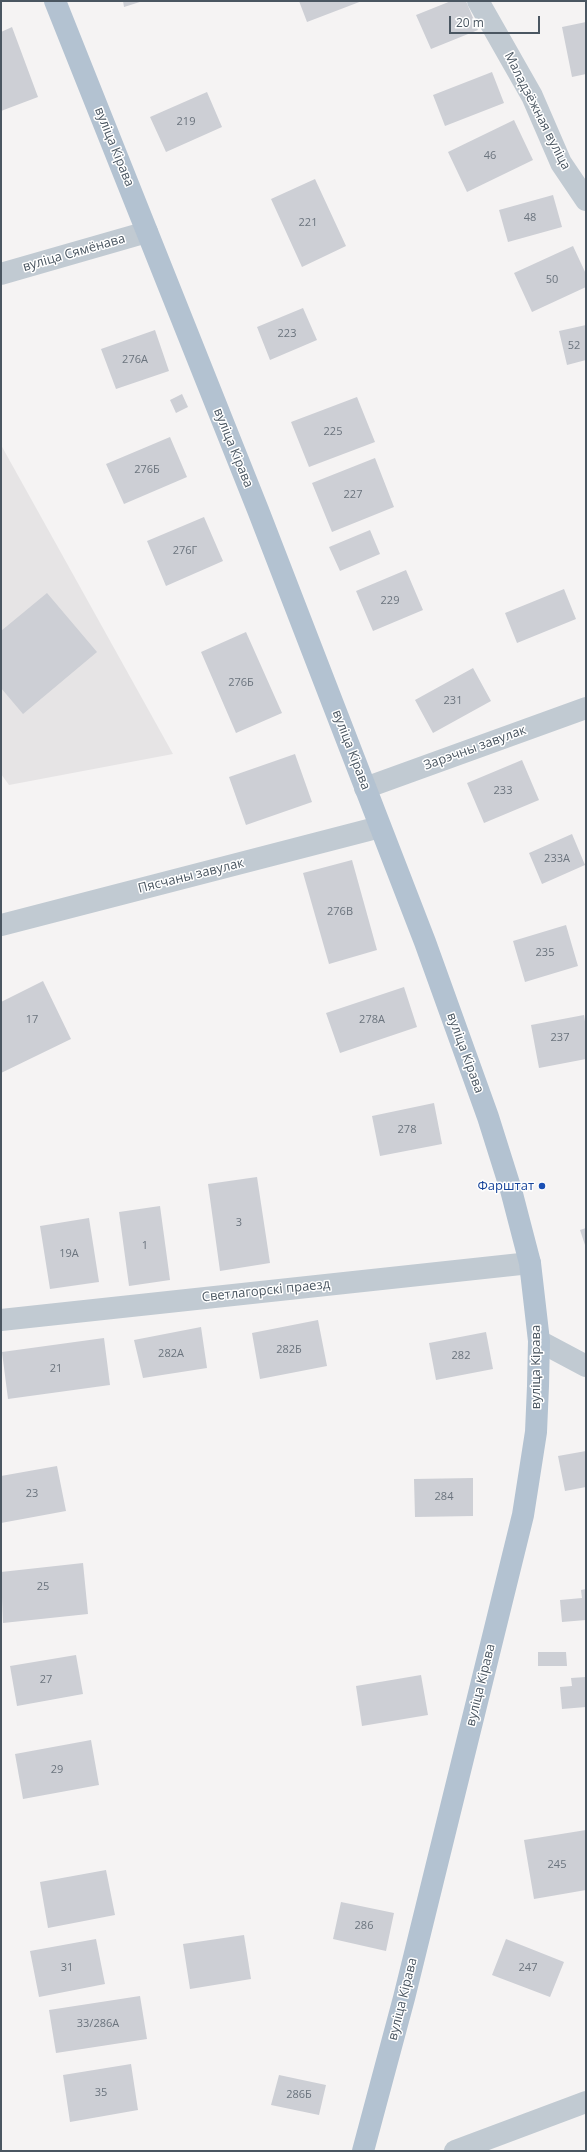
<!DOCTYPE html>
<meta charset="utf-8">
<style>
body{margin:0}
#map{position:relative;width:587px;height:2152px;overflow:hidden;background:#f5f3f3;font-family:"Open Sans",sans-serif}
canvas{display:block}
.frame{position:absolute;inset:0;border:2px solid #4a5661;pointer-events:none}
.scale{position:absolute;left:449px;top:16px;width:91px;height:18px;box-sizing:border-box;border:2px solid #4a5661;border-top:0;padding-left:5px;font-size:12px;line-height:14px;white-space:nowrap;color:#4a5661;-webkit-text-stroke:3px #fff;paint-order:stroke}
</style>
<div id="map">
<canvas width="587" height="2152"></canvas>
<div class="frame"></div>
<div class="scale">20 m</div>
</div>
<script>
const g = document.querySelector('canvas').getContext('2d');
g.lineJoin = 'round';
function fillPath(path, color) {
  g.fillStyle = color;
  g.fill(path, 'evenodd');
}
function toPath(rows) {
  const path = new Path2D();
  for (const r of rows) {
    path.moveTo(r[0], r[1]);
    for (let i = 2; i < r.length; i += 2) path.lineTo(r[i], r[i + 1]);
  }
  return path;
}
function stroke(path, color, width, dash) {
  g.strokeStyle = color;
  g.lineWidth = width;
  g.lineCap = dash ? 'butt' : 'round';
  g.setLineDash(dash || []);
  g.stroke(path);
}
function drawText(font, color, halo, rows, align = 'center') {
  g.font = font + ' "Open Sans",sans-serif';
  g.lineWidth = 3;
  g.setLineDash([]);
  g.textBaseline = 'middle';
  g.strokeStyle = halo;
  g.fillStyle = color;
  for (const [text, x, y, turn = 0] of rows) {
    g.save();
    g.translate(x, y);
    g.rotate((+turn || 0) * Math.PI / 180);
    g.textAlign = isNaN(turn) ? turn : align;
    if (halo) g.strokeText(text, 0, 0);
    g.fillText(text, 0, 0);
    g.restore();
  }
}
fillPath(toPath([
 [1,445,173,754,9,785,1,774]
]), '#e6e4e5');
fillPath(toPath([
 [123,1,143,1,124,7],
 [299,1,362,1,307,22],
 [451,1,466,1,478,30,431,49,416,15],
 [586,22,586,74,572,77,562,27],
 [12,27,38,97,1,111,1,32],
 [492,72,504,103,445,126,433,95],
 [207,92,222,127,166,152,150,117],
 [514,120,533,160,467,192,448,152],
 [315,179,346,246,302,267,271,199],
 [553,195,562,227,508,242,499,210],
 [573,246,586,274,586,287,532,312,514,273],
 [303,308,317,340,270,360,257,327],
 [586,325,586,360,567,365,559,331],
 [155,330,169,371,116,389,101,349],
 [182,394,188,407,176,413,170,400],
 [357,397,375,442,309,467,291,422],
 [170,437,187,477,124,504,106,464],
 [375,458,394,507,332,532,312,483],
 [204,517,223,561,166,586,147,541],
 [370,530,380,554,340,571,329,547],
 [406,570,423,610,373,631,356,591],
 [564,589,576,619,517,643,505,613],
 [47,593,97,652,23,714,1,688,1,631],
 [246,632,282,713,236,733,201,652],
 [473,668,491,701,433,733,415,700],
 [295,754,312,802,246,825,229,777],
 [522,760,539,800,484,823,467,783],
 [572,834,585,865,542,884,529,853],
 [352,860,377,950,329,964,303,873],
 [566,925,578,966,525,982,513,941],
 [43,981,71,1039,1,1073,1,1002],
 [404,987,417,1027,340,1053,326,1013],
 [584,1015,586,1028,586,1059,539,1068,531,1025],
 [434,1103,442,1144,380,1156,372,1116],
 [257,1177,270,1263,220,1271,208,1184],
 [160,1206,170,1280,129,1286,119,1212],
 [89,1218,99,1282,50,1289,40,1226],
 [586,1228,586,1248,580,1230],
 [318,1320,327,1366,260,1379,252,1333],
 [201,1327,207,1368,143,1378,134,1340],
 [486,1332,493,1369,436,1380,429,1343],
 [104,1338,110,1385,8,1399,2,1352],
 [586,1451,586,1487,565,1491,558,1456],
 [57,1466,66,1511,1,1523,1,1476],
 [473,1478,473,1516,415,1517,414,1479],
 [83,1563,88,1614,3,1623,1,1572],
 [586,1589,586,1620,562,1622,560,1600,582,1598,581,1590],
 [538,1652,566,1652,567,1666,538,1666],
 [76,1655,83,1694,17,1706,10,1666],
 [421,1675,428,1715,362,1726,356,1686],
 [586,1677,586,1707,562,1709,560,1687,572,1686,571,1678],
 [91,1740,99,1785,23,1799,15,1754],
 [586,1830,586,1890,534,1899,524,1840],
 [106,1870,115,1915,48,1928,40,1882],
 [341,1902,394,1913,386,1951,333,1939],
 [244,1935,251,1979,190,1989,183,1944],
 [96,1939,105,1984,39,1997,30,1951],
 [506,1939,564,1962,550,1997,492,1975],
 [140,1996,147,2039,56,2053,49,2010],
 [131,2064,138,2110,70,2122,63,2075],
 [279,2075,326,2085,319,2115,271,2105]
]), '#cdcfd5');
stroke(toPath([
 [478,1,532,96,561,163,586,200],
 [1,274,147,232],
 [365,788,586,708],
 [1,925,380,827],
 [1,1320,530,1263],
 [539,1341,586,1366],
 [455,2151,586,2102]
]), '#c1cad2', 22);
stroke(toPath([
 [55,1,258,510,425,942,488,1117,511,1190,530,1263,539,1341,538,1386,536,1432,523,1515,404,1998,363,2151]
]), '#b3c2d1', 22);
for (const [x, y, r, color] of [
 [542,1186,4,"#1a4fb4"]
]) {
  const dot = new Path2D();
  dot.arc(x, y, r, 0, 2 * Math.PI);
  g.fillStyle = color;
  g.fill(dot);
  stroke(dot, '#fff', 1.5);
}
drawText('11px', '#6b747e', null, [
 ["219",186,122],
 ["46",490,156],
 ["48",530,218],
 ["221",308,223],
 ["50",552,280],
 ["223",287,334],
 ["52",574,346],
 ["276А",135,360],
 ["225",333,432],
 ["276Б",147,470],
 ["227",353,495],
 ["276Г",185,551],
 ["229",390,601],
 ["276Б",241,683],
 ["231",453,701],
 ["233",503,791],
 ["233А",557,859],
 ["276В",340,912],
 ["235",545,953],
 ["17",32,1020],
 ["278А",372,1020],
 ["237",560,1038],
 ["278",407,1130],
 ["3",239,1223],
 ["1",145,1246],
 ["19А",69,1254],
 ["282Б",289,1350],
 ["282А",171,1354],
 ["282",461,1356],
 ["21",56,1369],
 ["23",32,1494],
 ["284",444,1497],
 ["25",43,1587],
 ["27",46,1680],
 ["29",57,1770],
 ["245",557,1865],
 ["286",364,1926],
 ["31",67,1968],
 ["247",528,1968],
 ["33/286А",98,2024],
 ["35",101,2093],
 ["286Б",299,2095]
]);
drawText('13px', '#4a5661', '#fff', [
 ["Маладзёжная вуліца",537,111,63],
 ["вуліца Кірава",114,147,68],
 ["вуліца Сямёнава",74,253,-16],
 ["вуліца Кірава",233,448,68],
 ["Зарэчны завулак",475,748,-20],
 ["вуліца Кірава",351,750,69],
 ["Пясчаны завулак",191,876,-14],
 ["вуліца Кірава",465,1053,70],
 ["Светлагорскі праезд",266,1291,-6],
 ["вуліца Кірава",536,1367,-90],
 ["вуліца Кірава",481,1685,-76],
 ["вуліца Кірава",403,1999,-76]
]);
drawText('13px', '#164399', '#fff', [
 ["Фарштат",534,1186]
], 'right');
</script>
